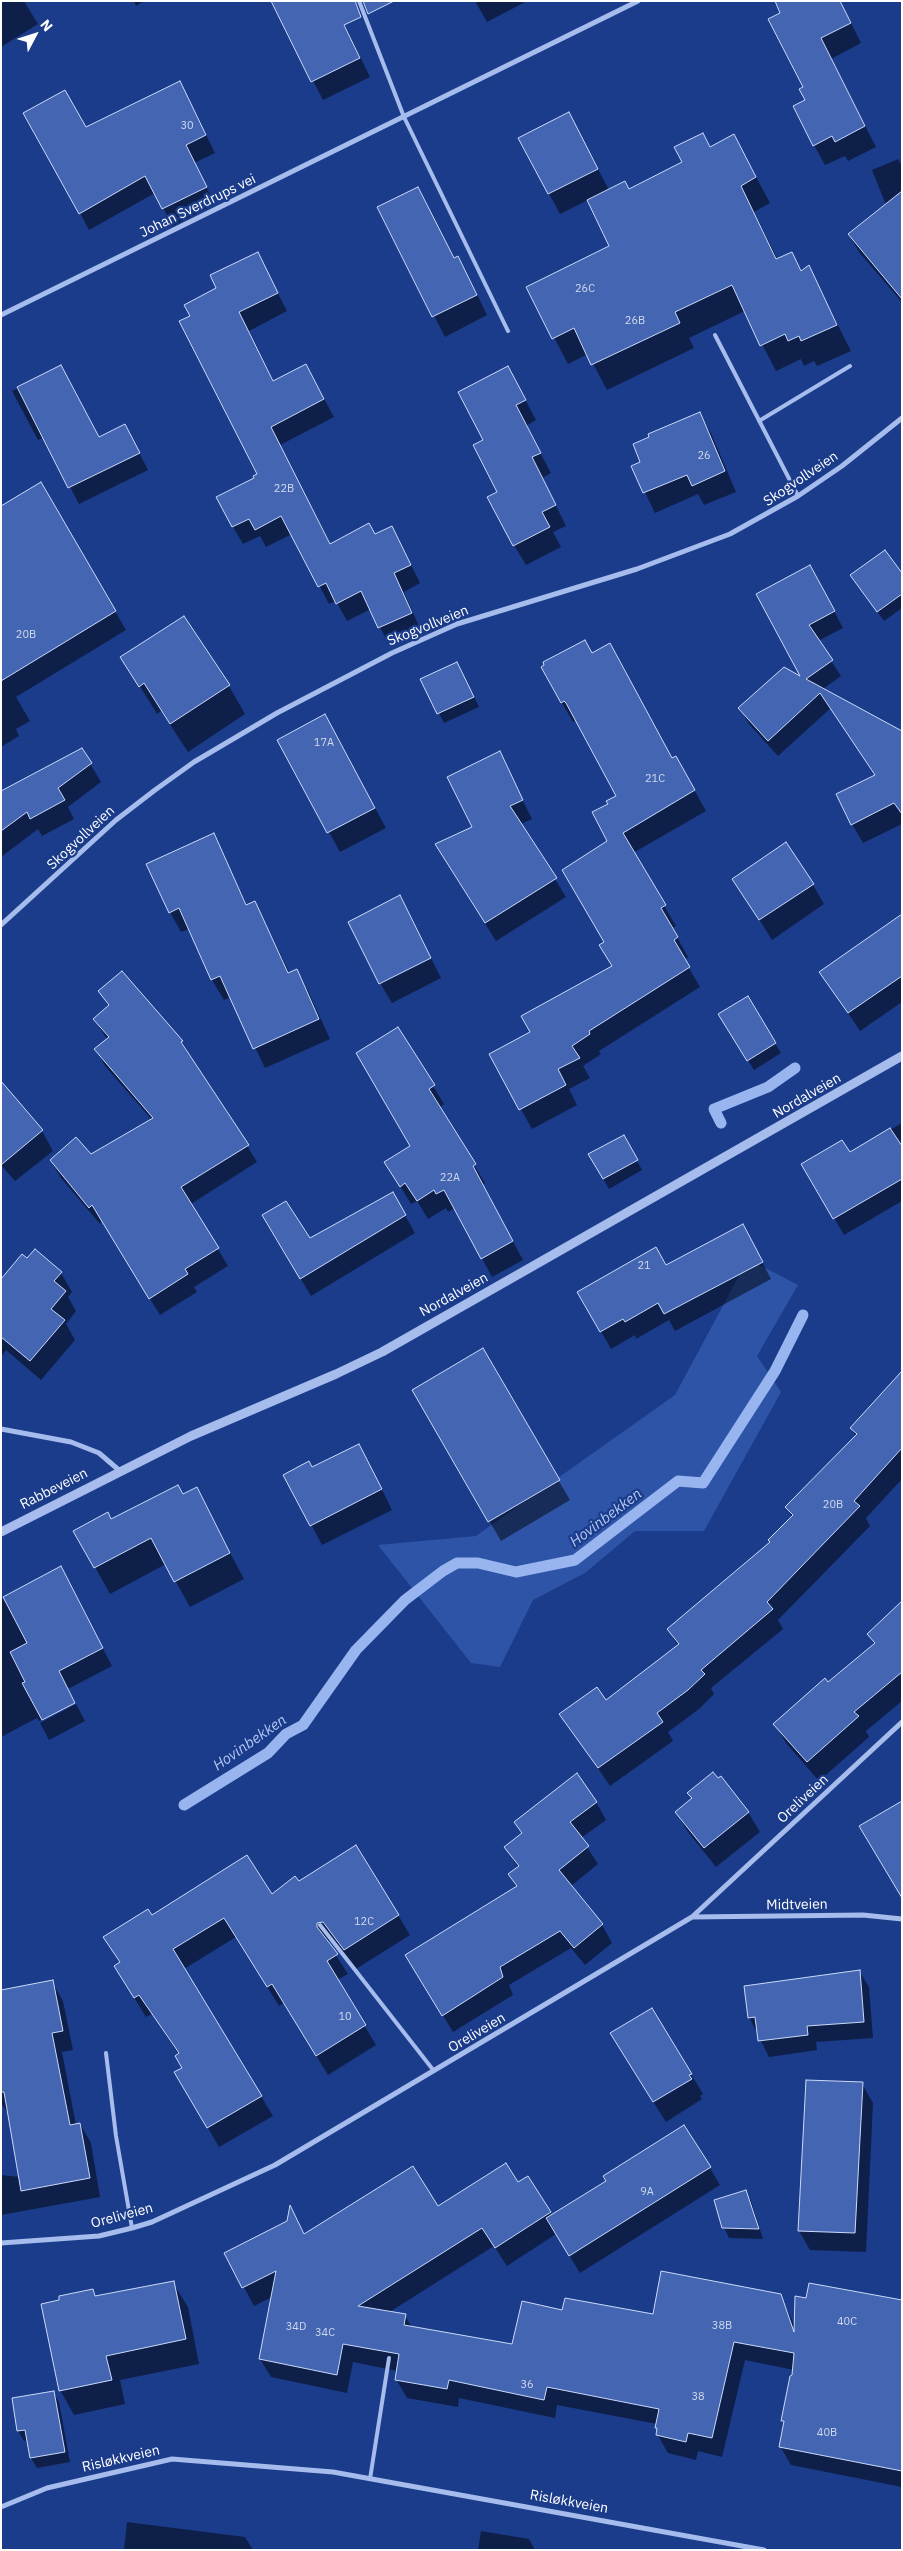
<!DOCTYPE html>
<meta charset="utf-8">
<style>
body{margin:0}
#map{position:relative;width:903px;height:2551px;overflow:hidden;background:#1b3c8a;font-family:"IBM Plex Sans",sans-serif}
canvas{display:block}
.frame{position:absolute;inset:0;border:2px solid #fff;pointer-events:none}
.north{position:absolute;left:10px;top:10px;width:50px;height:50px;-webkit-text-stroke:4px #1b3c8a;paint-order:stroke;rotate:50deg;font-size:14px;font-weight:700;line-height:20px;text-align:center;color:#fff}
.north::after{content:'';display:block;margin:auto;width:18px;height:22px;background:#fff;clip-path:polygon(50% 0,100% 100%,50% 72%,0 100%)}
</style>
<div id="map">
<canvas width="903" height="2551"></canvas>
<div class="frame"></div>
<div class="north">N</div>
</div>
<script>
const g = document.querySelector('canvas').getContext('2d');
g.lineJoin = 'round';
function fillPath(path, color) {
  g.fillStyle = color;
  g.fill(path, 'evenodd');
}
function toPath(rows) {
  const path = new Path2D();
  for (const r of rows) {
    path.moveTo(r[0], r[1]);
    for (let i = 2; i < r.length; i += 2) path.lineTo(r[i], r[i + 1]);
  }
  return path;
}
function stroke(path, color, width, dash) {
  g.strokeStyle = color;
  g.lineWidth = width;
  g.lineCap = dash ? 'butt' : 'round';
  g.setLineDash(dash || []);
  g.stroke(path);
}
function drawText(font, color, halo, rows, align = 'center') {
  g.font = font + ' "IBM Plex Sans",sans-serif';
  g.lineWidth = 4.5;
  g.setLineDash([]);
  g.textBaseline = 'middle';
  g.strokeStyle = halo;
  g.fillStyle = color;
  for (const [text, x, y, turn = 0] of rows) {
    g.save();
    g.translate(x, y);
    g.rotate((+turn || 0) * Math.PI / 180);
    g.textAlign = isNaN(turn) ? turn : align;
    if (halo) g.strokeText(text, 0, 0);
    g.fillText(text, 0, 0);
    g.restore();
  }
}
fillPath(toPath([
 [748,1259,798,1285,757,1356,781,1392,704,1531,635,1531,585,1573,533,1600,500,1667,471,1663,378,1545,476,1536,675,1395]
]), '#2e54a8');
fillPath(toPath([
 [1,1,24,1,38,24,1,47],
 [134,1,144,1,136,6],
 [272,1,333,1,370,77,323,100],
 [475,1,527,1,487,22],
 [840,1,861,43,831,59,876,147,848,161,845,156,825,165,814,145,805,87,782,13],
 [189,100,215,153,194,163,215,204,173,226,155,193,89,230,80,213,86,129],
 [569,114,609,190,629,190,734,136,770,203,754,212,778,260,792,253,802,272,808,267,851,351,817,366,814,361,804,366,801,359,776,371,745,311,689,338,694,348,607,390,588,354,568,364,528,288,610,246,588,200,560,214,519,138],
 [898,159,902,166,902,299,900,300,859,252,849,235,886,205,872,170],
 [418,189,454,259,457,258,469,278,487,315,445,337,378,208],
 [257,253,287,311,249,331,274,382,316,384,334,417,280,445,331,545,375,536,392,527,420,583,404,592,421,631,389,645,371,609,347,621,336,601,329,604,292,534,266,547,260,536,243,544,233,527,258,475,191,317],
 [62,367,99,438,125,425,148,470,79,504,44,437,38,440,12,391],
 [519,388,536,420,526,426,551,473,542,478,566,526,553,532,561,547,526,565,514,545,484,440],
 [699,413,711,433,736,492,704,505,698,494,655,513,633,467,642,463],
 [41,484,126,630,16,697,30,721,16,729,19,736,1,747,1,620],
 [902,575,902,608,884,621,858,585],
 [819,583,843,628,818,641,841,676,823,689,833,706,778,756,749,724,740,708,803,679,757,595],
 [592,654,687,777,706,811,633,853,676,926,672,928,688,957,684,960,700,987,599,1051,601,1054,583,1066,590,1078,569,1089,577,1105,532,1129,490,1054,531,1032,613,967,606,942,610,804,618,796,576,720,573,722,562,703,570,699],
 [122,657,229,686,245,714,188,752,161,711,157,714],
 [462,673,479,707,444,723,422,680],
 [902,732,902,824,863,843,852,824,875,776,853,740],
 [336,736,386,828,340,852,279,740],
 [82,750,101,782,68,807,74,819,42,836,38,829,1,857,1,793],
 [499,753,532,819,521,824,566,897,496,941,447,863,473,828],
 [213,835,247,905,255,902,290,974,296,971,308,991,330,1039,265,1068,231,997,224,1000,212,980,189,929,181,932,170,912],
 [734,879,813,885,824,904,772,940],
 [400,897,441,978,392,1003,380,983],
 [902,916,902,1002,860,1031,821,972],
 [122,973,182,1042,257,1162,191,1204,228,1266,194,1287,197,1292,160,1315,102,1221,100,1224,61,1178,51,1161,91,1156,152,1120,105,1066,96,1049,107,1039,94,1019,109,1007,100,992],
 [747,998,781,1053,754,1070,720,1014],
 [398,1029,444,1104,439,1108,485,1183,482,1185,523,1260,492,1277,455,1208,448,1212,446,1208,428,1219,417,1201,411,1204,397,1181,412,1147],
 [10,1093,42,1131,53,1151,15,1181,1,1165,1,1100],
 [902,1123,902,1201,844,1235,803,1164,849,1154],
 [623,1136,642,1170,609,1189,590,1155],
 [393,1194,415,1233,311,1296,274,1234,310,1240],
 [752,1243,771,1279,675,1331,669,1320,636,1339,635,1335,611,1349,579,1293],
 [61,1273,72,1292,68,1297,76,1311,66,1324,75,1340,41,1380,6,1350,1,1357,1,1279],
 [482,1350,570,1500,501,1541,413,1390],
 [902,1373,902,1479,866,1518,870,1526,778,1620,783,1629,711,1688,714,1694,699,1709,668,1732,673,1741,610,1786,561,1714,606,1702,678,1646,668,1629,771,1543,792,1517,787,1508,856,1437,851,1428],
 [370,1465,392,1510,322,1545,285,1475,312,1469],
 [196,1489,244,1579,190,1607,166,1564,110,1594,95,1567,111,1520,183,1496],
 [61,1568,112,1666,68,1689,75,1702,39,1721,37,1718,1,1737,1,1599],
 [902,1603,902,1701,866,1731,869,1737,819,1781,786,1743,775,1724,875,1645,869,1634],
 [76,1704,85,1721,49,1740,40,1723],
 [689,1793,748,1812,760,1832,716,1867,688,1832,676,1812,692,1799],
 [596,1802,606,1820,581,1838,598,1864,571,1886,602,1925,612,1943,585,1965,571,1948,509,1985,513,1995,453,2032,417,1973,517,1888,509,1875,518,1868,506,1848,522,1834,515,1822],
 [299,1882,398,1915,410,1935,356,1969,330,1940,328,1943,348,1974,337,1980,376,2045,328,2075,284,2003,279,2006,236,1937,184,1969,273,2116,219,2147,176,2073,183,2068,179,2055,152,2014,146,2017,127,1986,120,1963,105,1937,152,1916,271,1896],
 [859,1971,869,1987,873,2038,816,2042,817,2050,769,2057,749,2017],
 [52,1982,63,2001,73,2050,62,2052,76,2125,80,2124,91,2143,100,2197,1,2215,1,2175,20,2177,9,2112,7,2112,1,2103,1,2029],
 [623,2054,691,2074,703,2094,700,2096,702,2099,666,2122],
 [862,2084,873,2103,866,2252,810,2250,799,2231],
 [710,2168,720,2185,580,2273,556,2234,507,2266,494,2246,388,2313,405,2315,412,2328,513,2346,563,2311,654,2316,780,2295,795,2326,902,2302,902,2487,791,2465,780,2446,784,2425,782,2421,794,2370,745,2360,722,2457,698,2451,696,2460,668,2453,657,2434,657,2424,557,2405,555,2418,459,2398,458,2407,407,2398,396,2379,397,2371,353,2362,347,2393,271,2377,260,2359,272,2297,254,2306,226,2253,300,2226,305,2235,438,2208,518,2184,527,2178,552,2216],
 [745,2191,751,2201,763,2239,729,2238,724,2227],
 [173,2283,188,2307,199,2364,120,2380,125,2404,74,2415,60,2390,93,2291,96,2297],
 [53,2392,59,2402,70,2462,37,2468,31,2458,28,2440,24,2441,18,2431],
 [127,2522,245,2537,253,2550,124,2550],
 [481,2531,529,2539,535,2550,478,2550]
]), '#0007');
stroke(toPath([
 [721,1123,714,1109,768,1087,795,1068],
 [184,1805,268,1753,286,1734,303,1725,356,1650,405,1600,443,1571,457,1563,478,1563,516,1572,575,1560,678,1481,703,1483,775,1371,803,1315]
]), '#98b5ef', 11);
const building = toPath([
 [271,1,355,1,361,17,344,25,360,58,311,82,271,1],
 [363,1,394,1,368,14,363,1],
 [775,1,840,1,851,23,821,38,865,126,835,142,832,136,813,146,793,106,805,100,799,89,803,87,768,19,780,13,775,1],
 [180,81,206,135,186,145,207,187,162,209,145,176,79,214,23,113,65,90,86,127,180,81],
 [569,112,598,169,548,194,518,138,569,112],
 [703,133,710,147,734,134,756,177,741,186,776,259,792,252,801,271,809,265,837,325,801,341,799,336,788,341,785,334,760,346,732,285,675,312,680,323,591,365,574,328,552,339,526,287,609,246,587,200,625,181,629,189,682,162,674,147,703,133],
 [418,187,454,258,458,256,477,295,432,317,377,207,418,187],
 [902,191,902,299,848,234,902,191],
 [258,252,278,293,239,312,273,381,306,364,324,399,271,427,330,544,369,523,375,534,392,526,411,565,394,573,412,613,378,628,361,591,336,604,326,583,318,587,281,516,255,530,249,519,232,527,216,497,254,478,253,476,257,474,179,321,190,316,184,305,216,288,210,275,258,252],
 [61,365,99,437,125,424,140,453,68,488,17,387,61,365],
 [508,366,526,400,516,405,541,453,532,457,556,505,542,512,550,527,513,546,487,497,497,492,473,445,483,440,458,392,508,366],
 [700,412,725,471,692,486,687,475,643,493,631,466,640,462,633,444,649,437,648,434,700,412],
 [41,482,116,611,1,681,1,506,41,482],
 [885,550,902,573,902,594,877,612,850,575,885,550],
 [810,565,835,611,809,625,833,660,806,679,902,731,902,814,894,803,851,825,836,794,875,775,820,693,768,741,738,708,784,667,800,676,756,594,810,565],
 [184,616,230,685,170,724,144,683,139,687,120,657,184,616],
 [585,640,592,653,610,643,672,758,676,756,695,790,623,833,666,905,661,908,678,937,674,940,690,967,589,1031,590,1034,572,1046,580,1058,558,1069,566,1085,519,1110,489,1054,530,1032,521,1016,612,966,599,945,604,942,562,870,607,841,592,812,608,804,606,801,616,796,566,703,564,701,561,703,541,667,544,665,543,662,585,640],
 [457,662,474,697,437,714,420,679,457,662],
 [325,714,375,808,327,833,277,740,325,714],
 [82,748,92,763,58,788,65,800,30,819,27,812,1,831,1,791,82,748],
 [500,751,523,800,510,806,557,878,485,923,435,844,472,827,447,777,500,751],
 [214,833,246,905,255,901,288,973,297,969,319,1019,253,1049,220,976,211,980,179,908,169,913,146,864,214,833],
 [786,842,814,884,759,920,732,879,786,842],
 [400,895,431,958,379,984,348,922,400,895],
 [902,914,902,976,848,1013,819,972,902,914],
 [122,971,183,1041,181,1042,249,1145,181,1187,219,1248,185,1269,188,1274,149,1299,92,1205,89,1208,50,1160,76,1137,91,1154,153,1118,94,1049,109,1037,93,1019,109,1005,98,991,122,971],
 [748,996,776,1043,747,1061,718,1014,748,996],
 [398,1027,435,1085,429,1089,476,1164,473,1166,513,1241,481,1259,444,1190,436,1194,434,1190,417,1201,405,1183,400,1187,384,1162,410,1146,356,1053,398,1027],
 [1,1081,43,1130,1,1165,1,1081],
 [890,1128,902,1146,902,1179,833,1219,801,1164,842,1140,850,1152,890,1128],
 [624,1135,638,1160,603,1179,588,1154,624,1135],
 [393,1192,406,1215,300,1279,262,1215,286,1201,310,1238,393,1192],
 [743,1224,763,1262,664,1314,658,1303,625,1322,623,1319,600,1332,577,1292,656,1247,666,1265,743,1224],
 [35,1249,62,1272,54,1281,66,1291,51,1309,65,1320,30,1361,1,1337,1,1279,22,1254,27,1258,35,1249],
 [483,1348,560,1480,488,1522,412,1390,483,1348],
 [902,1371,902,1448,854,1501,860,1506,767,1602,773,1609,701,1670,705,1674,688,1690,657,1713,663,1722,598,1768,559,1714,597,1687,606,1700,679,1644,667,1629,770,1542,768,1540,793,1515,785,1507,857,1434,850,1428,902,1371],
 [359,1444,382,1489,310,1526,283,1475,309,1461,312,1467,359,1444],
 [178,1485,183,1494,197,1487,230,1553,174,1582,151,1538,94,1568,73,1531,108,1512,111,1519,178,1485],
 [61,1566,103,1648,59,1671,75,1703,42,1720,22,1683,25,1682,10,1652,27,1643,3,1597,61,1566],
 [902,1601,902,1672,854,1712,859,1716,807,1762,773,1724,825,1678,828,1682,875,1643,867,1634,902,1601],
 [713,1772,718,1778,721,1776,749,1812,704,1848,675,1812,692,1798,687,1793,713,1772],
 [577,1773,597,1802,570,1822,589,1846,559,1870,603,1924,574,1948,560,1931,500,1967,503,1977,442,2016,405,1955,517,1886,508,1874,519,1866,504,1847,522,1833,514,1822,577,1773],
 [902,1801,902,1898,859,1826,902,1801],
 [356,1845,399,1915,344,1950,323,1922,317,1923,317,1927,338,1954,327,1961,366,2025,316,2056,272,1984,267,1987,224,1918,173,1949,262,2096,207,2128,174,2072,182,2068,175,2056,179,2053,139,1995,134,1998,114,1966,120,1962,103,1937,148,1909,152,1915,247,1855,272,1894,295,1876,299,1881,356,1845],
 [860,1970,864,2022,807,2026,808,2035,758,2041,755,2017,748,2018,744,1986,860,1970],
 [53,1980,63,2031,52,2033,70,2125,80,2123,90,2178,21,2191,4,2092,1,2092,1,1990,53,1980],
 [652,2008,692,2074,689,2075,692,2079,653,2102,610,2033,652,2008],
 [806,2080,863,2082,855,2233,798,2231,806,2080],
 [684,2125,711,2167,569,2256,546,2218,606,2181,603,2176,684,2125],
 [506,2163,518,2182,528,2176,551,2212,495,2248,482,2228,358,2306,406,2314,404,2325,512,2344,522,2301,562,2310,565,2298,653,2314,661,2271,781,2294,794,2332,795,2296,806,2298,809,2283,902,2300,902,2471,779,2447,784,2421,781,2421,790,2376,792,2375,794,2353,734,2342,712,2438,688,2433,686,2442,656,2435,657,2428,655,2428,659,2409,547,2387,544,2400,449,2380,447,2389,395,2380,399,2354,343,2344,337,2375,259,2359,276,2271,242,2288,224,2253,287,2221,290,2205,304,2234,413,2166,438,2206,506,2163],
 [746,2190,759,2229,722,2228,714,2200,746,2190],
 [174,2281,186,2339,106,2356,112,2380,59,2391,41,2304,59,2300,59,2296,93,2289,95,2296,174,2281],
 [54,2391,65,2452,30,2458,25,2430,17,2431,12,2398,54,2391]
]);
fillPath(building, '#4466b2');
stroke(building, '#cbd9f9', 1);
stroke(toPath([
 [359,1,404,117,508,331],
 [715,335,798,496],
 [759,421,850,366],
 [320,1925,434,2071],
 [106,2053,116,2136,132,2228],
 [370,2479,389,2358]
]), '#a5bced', 4);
stroke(toPath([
 [1,315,638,1],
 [1,925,116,820,155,790,194,762,277,713,392,653,457,624,637,569,730,534,798,496,842,466,902,418],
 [1,1429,71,1442,99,1453,120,1471],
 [692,1917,863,1915,902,1919],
 [1,2243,99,2236,132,2228,152,2222,275,2165,692,1917,902,1722],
 [1,2507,47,2488,172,2459,333,2472,764,2550]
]), '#a5bced', 5);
stroke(toPath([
 [1,1532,191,1436,336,1374,382,1352,902,1056]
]), '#a5bced', 9);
drawText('11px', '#d0d9ec', null, [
 ["30",187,126],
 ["26C",585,289],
 ["26B",635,321],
 ["26",704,456],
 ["22B",284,489],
 ["20B",26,635],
 ["17A",324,743],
 ["21C",655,779],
 ["22A",450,1178],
 ["21",644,1266],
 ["20B",833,1505],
 ["12C",364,1922],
 ["10",345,2017],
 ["9A",647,2192],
 ["40C",847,2322],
 ["38B",722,2326],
 ["34D",296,2327],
 ["34C",325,2333],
 ["36",527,2385],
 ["38",698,2397],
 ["40B",827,2433]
]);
drawText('14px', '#fff', '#1b3c8a', [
 ["Johan Sverdrups vei",198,206,-26],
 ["Skogvollveien",801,479,-34],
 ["Skogvollveien",428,626,-22],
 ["Skogvollveien",81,838,-43],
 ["Nordalveien",807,1096,-30],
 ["Nordalveien",454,1295,-29],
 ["Rabbeveien",54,1489,-27],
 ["Oreliveien",803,1799,-43],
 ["Midtveien",797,1905,-1],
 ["Oreliveien",477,2033,-31],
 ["Oreliveien",122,2216,-15],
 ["Risløkkveien",121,2459,-13],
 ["Risløkkveien",569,2502,10]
]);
drawText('italic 15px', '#b1c6f4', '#1b3c8a', [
 ["Hovinbekken",606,1518,-37],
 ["Hovinbekken",250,1743,-35]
]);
</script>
